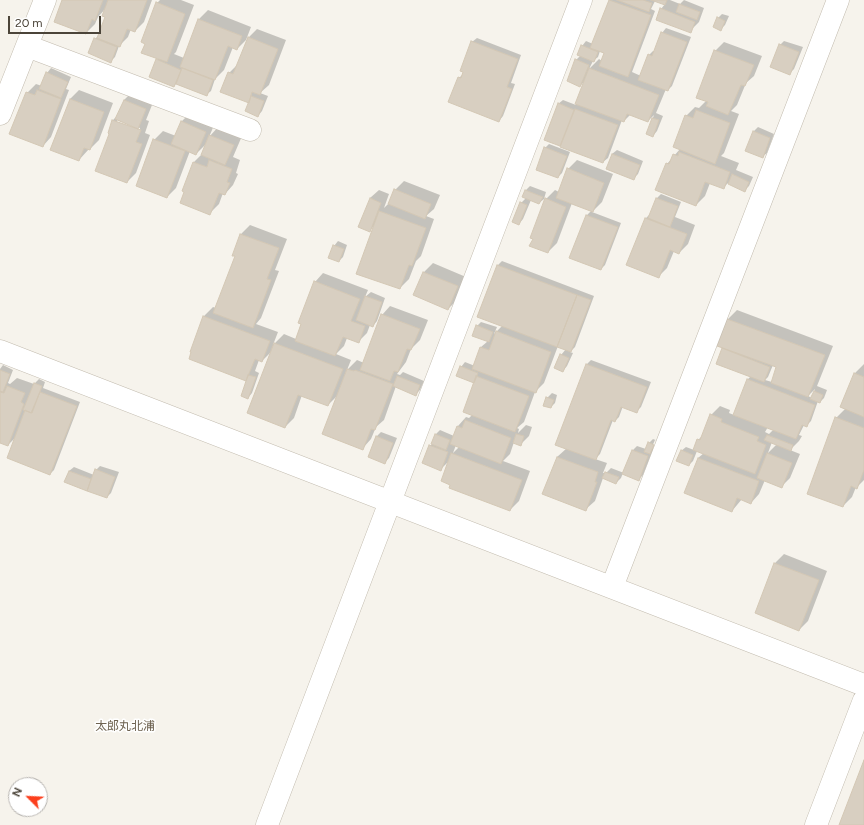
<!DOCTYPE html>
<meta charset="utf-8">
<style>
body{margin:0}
#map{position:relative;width:864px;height:825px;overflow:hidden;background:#f6f3ec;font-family:Figtree,sans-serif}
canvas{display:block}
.north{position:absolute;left:8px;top:777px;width:40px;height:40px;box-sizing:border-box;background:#fff;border:1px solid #b7b4b0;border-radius:50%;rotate:294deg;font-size:11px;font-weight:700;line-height:16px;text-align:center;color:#4b4439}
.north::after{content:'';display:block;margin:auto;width:14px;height:18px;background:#fc3f1d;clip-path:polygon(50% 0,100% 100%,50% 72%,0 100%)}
.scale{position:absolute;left:8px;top:16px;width:93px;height:18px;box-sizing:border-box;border:2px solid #4b4439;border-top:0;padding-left:5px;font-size:12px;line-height:14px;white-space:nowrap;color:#4b4439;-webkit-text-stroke:3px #fff;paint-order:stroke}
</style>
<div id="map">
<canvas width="864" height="825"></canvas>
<div class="north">N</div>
<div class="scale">20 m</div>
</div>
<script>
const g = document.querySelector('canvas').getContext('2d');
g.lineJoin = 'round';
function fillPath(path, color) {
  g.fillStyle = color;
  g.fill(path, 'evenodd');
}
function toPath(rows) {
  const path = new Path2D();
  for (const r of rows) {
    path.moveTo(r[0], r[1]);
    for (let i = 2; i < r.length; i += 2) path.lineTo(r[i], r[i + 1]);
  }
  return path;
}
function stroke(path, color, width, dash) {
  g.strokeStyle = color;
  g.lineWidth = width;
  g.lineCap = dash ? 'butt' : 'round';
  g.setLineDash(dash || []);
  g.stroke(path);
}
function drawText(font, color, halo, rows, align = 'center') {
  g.font = font + ' Figtree,"Noto Sans JP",sans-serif';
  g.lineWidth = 3;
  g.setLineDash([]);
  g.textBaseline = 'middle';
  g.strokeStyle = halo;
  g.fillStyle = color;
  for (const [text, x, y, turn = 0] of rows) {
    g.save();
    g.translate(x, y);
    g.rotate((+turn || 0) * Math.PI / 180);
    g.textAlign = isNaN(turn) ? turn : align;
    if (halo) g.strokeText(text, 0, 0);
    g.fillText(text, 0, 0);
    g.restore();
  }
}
fillPath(toPath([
 [63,0,152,0,144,22,135,31,131,29,128,37,119,46,115,57,111,61,95,39,100,34,107,16,106,8,98,17,95,24,86,33],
 [160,0,181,0,194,5,176,52,174,54,184,58,199,19,208,10,251,27,246,40,237,49,233,47,224,70,215,79,211,91,206,95,176,84,174,86,157,60,159,58,157,3],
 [610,0,670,0,680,4,684,0,704,8,699,22,690,31,661,9,665,4,655,1,651,9,655,11,632,72,641,76,649,55,653,51,655,51,662,33,666,28,691,37,672,86,668,90,666,89,656,113,663,116,657,131,653,136,647,133,654,115,648,121,631,114,624,121,622,120,608,158,603,162,545,139,558,104,563,100,576,105,585,81,580,86,576,60,580,56,582,46,586,41,593,44],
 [600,51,606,53,602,61,599,59,589,69,593,61,598,57],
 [722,14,729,16,725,25,721,29,718,18],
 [257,29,286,40,269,85,260,93,268,96,262,111,258,116,229,73,238,64,248,38],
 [477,38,521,55,511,83,515,84,503,116,499,121,459,78,463,74,472,42],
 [784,41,803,47,794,69,790,73,780,45],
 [724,42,762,56,754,76,746,83,737,105,731,111,739,114,724,153,721,156,739,163,736,170,753,177,749,186,745,190,728,183,723,188,710,183,705,196,696,205,667,164,680,149,686,116,695,107,699,108,707,100,715,51],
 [51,68,71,77,66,89,69,90,51,137,43,146,27,93,36,84,42,86,47,73],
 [79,90,113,103,99,140,90,149,89,149,79,160,70,99],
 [133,91,154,100,146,120,149,121,145,133,150,135,136,173,127,182,111,133,109,132,113,120,118,115,124,100],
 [117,120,140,128,140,130,117,122],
 [191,112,215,123,209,137,219,126,242,136,233,157,240,160,236,173,238,174,233,185,225,194,223,193,219,204,210,213,184,191,194,162,202,154,207,143,196,154,190,151,176,188,167,197,154,140,163,131,176,136,182,121],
 [758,127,774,134,767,153,762,157,746,150,754,131],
 [549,144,570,152,562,173,558,177,545,148],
 [617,150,643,161,638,174,634,178,612,154],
 [577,160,613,174,602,202,592,212,621,223,605,265,601,269,586,216,592,210,572,203,557,243,548,252,534,238,546,199,555,190,559,192,568,169],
 [404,181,440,195,434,209,426,216,434,219,421,256,416,261,409,279,400,288,375,225,370,230,370,198,379,190,389,194,384,208,389,203,395,190],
 [530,186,546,192,544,199,539,203,531,200,523,219,519,224,521,203,526,198,526,190],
 [661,194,681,202,675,217,695,225,688,244,679,253,674,251,667,268,658,277,646,218,651,213,657,198],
 [250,225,287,239,275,270,279,271,261,318,256,324,278,332,273,345,284,334,296,339,315,282,323,273,368,290,365,297,371,292,385,298,377,321,373,326,370,325,367,333,358,342,347,338,344,346,336,354,351,360,347,370,357,360,364,363,382,315,390,306,428,320,420,340,411,349,406,362,397,374,400,375,403,372,424,381,420,390,416,394,396,386,384,420,376,427,371,439,363,448,338,395,328,405,302,395,294,418,285,427,272,351,262,361,259,360,255,371,259,373,252,393,248,398,247,380,191,351,204,316,213,307,216,308,236,256,233,255,241,234],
 [338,241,347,245,343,257,339,261,334,246],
 [502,261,594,296,575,347,570,352,573,353,567,366,563,371,561,355,566,349,558,346,544,383,535,392,524,422,517,428,519,429,518,433,526,425,532,427,529,436,520,445,514,442,510,454,503,461,530,471,519,501,510,510,449,461,441,469,430,446,433,443,436,434,440,430,454,436,458,426,466,417,469,418,472,415,475,383,461,367,465,362,475,366,481,347,488,341,477,326,481,322,497,327,494,334,503,325,479,316,498,265],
 [456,445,459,447,453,453],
 [433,263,466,277,457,300,448,309,415,295,424,272],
 [737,310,833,346,817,386,827,390,824,398,820,402,818,401,811,421,806,426,804,425,799,435,802,436,799,441,790,450,800,454,790,478,781,487,765,480,759,494,751,503,742,499,732,511,698,458,704,453,697,451,693,461,689,465,681,451,686,447,694,450,698,440,704,434,711,415,720,406,730,410,729,413,734,415,748,379,751,376,722,349,724,347,718,345,728,319],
 [773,365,778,367,772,382,765,380,768,377],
 [815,389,812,398,808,396],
 [768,427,774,429,769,434,765,432],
 [772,442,777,444,768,453],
 [591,360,651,382,641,407,637,411,623,406,619,417,615,421,613,420,600,454,595,459,607,463,603,473,606,473,611,468,624,473,633,450,637,446,646,449,649,443,653,439,658,441,654,449,652,452,643,475,638,480,623,473,621,478,616,483,603,478,595,501,586,509,557,457,567,448,557,444,587,364],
 [655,440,657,441,653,449,651,449],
 [864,364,864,480,857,487,856,487,852,497,843,506,836,418,845,409,841,407,855,373],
 [3,365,13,370,8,383,10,384,17,378,34,384,39,379,45,382,43,388,80,402,54,470,50,474,16,437,8,445,0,442,0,369],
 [552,393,557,395,555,403,551,407,547,398],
 [381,432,397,438,389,458,384,463,377,436],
 [100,466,119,472,111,493,107,497,66,481,69,471,74,467,94,475,96,470],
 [784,554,827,571,808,621,799,630,756,613,775,563]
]), '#0003');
const building = toPath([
 [62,0,103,0,95,21,92,19,86,34,54,22,62,0],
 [108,0,147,0,135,32,127,29,120,47,97,38,105,17,102,16,108,0],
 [609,0,651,15,628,77,599,66,604,53,590,48,609,0],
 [617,0,643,0,652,3,649,12,617,0],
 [651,0,667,0,665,5,651,0],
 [156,2,185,14,167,62,141,53,145,44,141,42,156,2],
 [679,4,700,12,697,20,676,12,679,4],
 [660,8,695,22,691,33,656,20,660,8],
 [717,17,725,21,721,31,713,27,717,17],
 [198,19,242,36,237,50,228,46,215,80,180,67,198,19],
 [661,32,687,42,668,91,638,80,648,54,652,56,661,32],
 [248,37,278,49,260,95,252,92,249,103,220,92,228,72,233,74,248,37],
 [94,38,117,47,111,63,88,53,94,38],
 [471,41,518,59,507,87,512,89,499,122,448,102,458,77,461,78,463,72,460,71,471,41],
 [779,44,799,52,790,75,770,67,779,44],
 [581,45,598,52,594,62,577,55,581,45],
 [714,50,754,65,745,86,741,85,728,115,706,106,708,102,696,98,714,50],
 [156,59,181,70,174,87,149,77,156,59],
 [575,59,589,65,580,87,567,81,575,59],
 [182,68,213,80,207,96,176,84,182,68],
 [589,68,659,95,648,122,627,114,624,122,575,104,589,68],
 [46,72,68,82,61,98,39,89,46,72],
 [37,90,61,99,43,147,9,134,26,92,35,95,37,90],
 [251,96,264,101,258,117,245,111,251,96],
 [70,99,104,112,90,150,84,148,79,161,50,150,70,99],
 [124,100,146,109,138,129,115,119,124,100],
 [558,103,574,110,560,146,544,140,558,103],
 [575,109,618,125,603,163,560,147,575,109],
 [696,110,730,123,715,164,673,147,685,115,693,118,696,110],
 [652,118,659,120,653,137,646,134,652,118],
 [112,120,141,130,136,142,142,144,127,183,95,171,109,134,108,133,112,120],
 [181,121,206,132,196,155,171,144,181,121],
 [753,131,770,138,763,158,745,151,753,131],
 [209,135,234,145,225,165,201,155,209,135],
 [153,139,185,151,167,198,136,186,153,139],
 [544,147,567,156,558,178,536,170,544,147],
 [679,152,730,172,724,189,705,182,696,206,655,190,666,163,669,164,673,154,678,156,679,152],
 [612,154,640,165,634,180,606,169,612,154],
 [209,160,232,169,227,182,230,183,225,195,219,193,210,215,180,203,184,192,182,191,193,162,207,167,209,160],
 [567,168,604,183,593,212,556,198,567,168],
 [732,174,749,182,745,192,728,184,732,174],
 [394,189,431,204,425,219,388,204,394,189],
 [525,190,543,197,539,204,522,197,525,190],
 [370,198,381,203,370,232,358,227,370,198],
 [545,198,566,207,548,253,529,246,533,239,530,238,545,198],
 [656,198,678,206,670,227,648,218,656,198],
 [520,202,527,205,519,225,512,222,520,202],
 [379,211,426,228,412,266,409,265,400,289,356,274,379,211],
 [586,215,618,227,601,270,569,258,586,215],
 [645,218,687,234,679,254,670,250,659,278,626,265,645,218],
 [240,234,279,248,267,279,271,280,253,328,213,313,235,256,232,256,240,234],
 [333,245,344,249,339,262,328,258,333,245],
 [497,265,577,295,557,347,477,317,497,265],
 [423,272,458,286,448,310,413,295,423,272],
 [314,281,360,299,351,321,365,326,359,343,343,337,335,356,295,341,301,324,298,323,314,281],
 [577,295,591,300,571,352,557,347,577,295],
 [365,296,382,302,373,327,356,320,365,296],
 [381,314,420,329,411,350,407,349,398,372,394,371,390,381,360,370,381,314],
 [203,316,270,341,262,362,255,359,246,381,189,359,191,352,190,352,203,316],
 [727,319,825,355,808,397,771,383,776,367,717,346,727,319],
 [476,325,493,332,489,342,472,336,476,325],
 [496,331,551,352,536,393,472,369,480,347,489,350,496,331],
 [274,343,343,369,328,406,298,395,285,428,247,413,274,343],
 [722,348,770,367,764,382,716,364,722,348],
 [560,354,569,358,563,372,554,368,560,354],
 [586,364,647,387,637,413,621,407,615,422,611,420,596,460,555,445,586,364],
 [460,366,478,373,474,383,456,376,460,366],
 [347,369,354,371,355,370,393,384,375,430,371,429,363,450,322,434,347,369],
 [0,370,10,374,3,392,0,391,0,370],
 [854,373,864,377,864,417,840,407,854,373],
 [248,375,256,377,248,399,241,396,248,375],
 [397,376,420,385,416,396,393,386,397,376],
 [476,376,529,396,515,432,463,412,476,376],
 [747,379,815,405,807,427,802,425,796,439,733,415,747,379],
 [34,383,42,386,32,413,23,410,34,383],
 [7,386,25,393,21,402,24,404,8,446,0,443,0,392,4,393,7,386],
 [814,391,823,395,820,403,810,399,814,391],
 [40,392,77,406,50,475,7,458,25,410,31,413,40,392],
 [546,397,554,400,551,408,543,406,546,397],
 [710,414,722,419,721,422,759,437,757,441,766,445,755,474,693,450,697,439,700,440,710,414],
 [835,417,864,428,864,470,857,489,851,486,843,507,807,494,835,417],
 [465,420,511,438,501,464,450,444,457,426,462,428,465,420],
 [435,434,450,440,446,450,431,444,435,434],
 [516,434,524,436,521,446,513,443,516,434],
 [767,435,793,445,791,451,764,440,767,435],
 [376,436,393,443,385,464,368,457,376,436],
 [648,442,654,445,650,454,644,452,648,442],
 [429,445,448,452,441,471,422,463,429,445],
 [632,450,648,456,639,481,622,474,632,450],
 [681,450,693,455,689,466,676,461,681,450],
 [451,453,522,480,510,511,449,488,450,485,441,481,451,453],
 [767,453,792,463,782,488,757,478,767,453],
 [557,457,598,472,595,482,597,482,586,511,542,494,557,457],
 [698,458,759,481,751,504,737,498,732,512,684,493,698,458],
 [95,469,115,477,107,498,87,491,95,469],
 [69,471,91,479,87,491,64,482,69,471],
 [605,472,619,477,616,484,602,478,605,472],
 [774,563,819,580,799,631,755,613,774,563],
 [864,760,864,825,839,825,864,760]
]);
fillPath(building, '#d8cfc1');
stroke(building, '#d3c7b4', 1);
const minor = toPath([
 [27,46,250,130],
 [0,114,45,0],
 [0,351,864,685],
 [612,587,838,0],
 [267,825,581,0],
 [816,825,864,700]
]);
stroke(minor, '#c2bbae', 23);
stroke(minor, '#fff', 22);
drawText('12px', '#6e6250', '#fff', [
 ["太郎丸北浦",125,726]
]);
</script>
